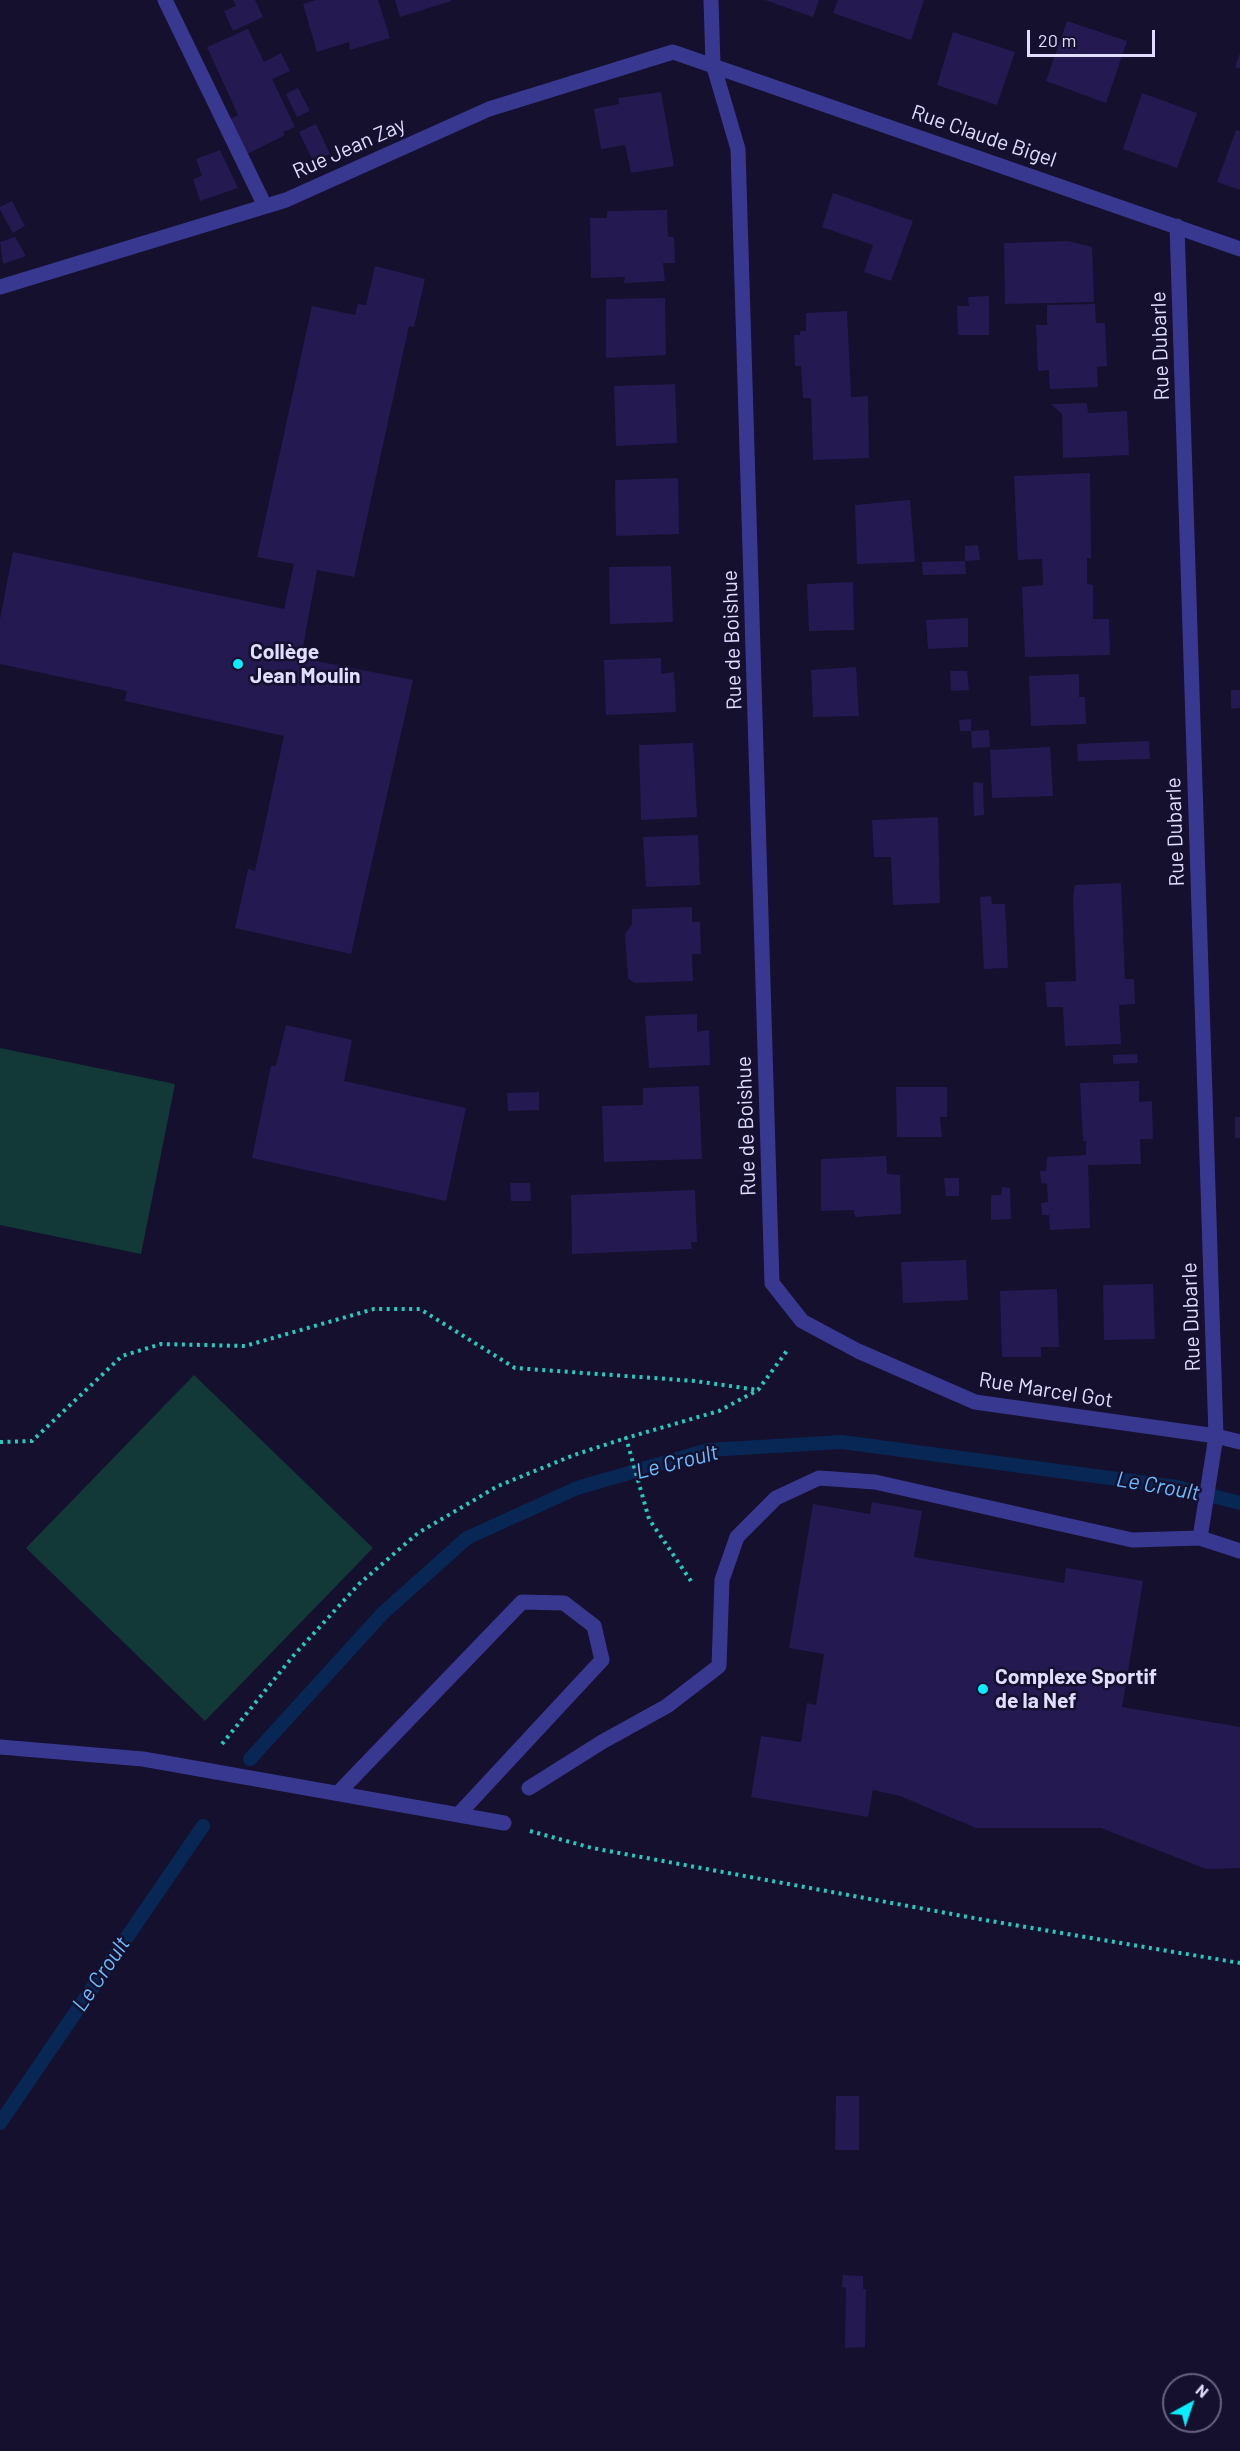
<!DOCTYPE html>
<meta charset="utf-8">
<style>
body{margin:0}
#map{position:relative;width:1240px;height:2451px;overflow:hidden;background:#14102e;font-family:Barlow,sans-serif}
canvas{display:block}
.north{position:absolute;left:1162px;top:2373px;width:60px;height:60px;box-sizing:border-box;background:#14102e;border:2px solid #666282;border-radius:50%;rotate:40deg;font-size:16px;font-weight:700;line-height:24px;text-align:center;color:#e0ddff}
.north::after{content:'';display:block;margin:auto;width:21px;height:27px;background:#09edff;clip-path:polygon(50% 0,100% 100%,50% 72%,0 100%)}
.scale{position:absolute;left:1027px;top:30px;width:128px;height:27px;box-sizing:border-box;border:3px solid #e0ddff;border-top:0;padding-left:8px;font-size:18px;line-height:21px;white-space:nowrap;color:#e0ddff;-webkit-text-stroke:4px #14102e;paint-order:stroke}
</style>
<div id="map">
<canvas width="1240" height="2451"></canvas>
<div class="north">N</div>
<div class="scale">20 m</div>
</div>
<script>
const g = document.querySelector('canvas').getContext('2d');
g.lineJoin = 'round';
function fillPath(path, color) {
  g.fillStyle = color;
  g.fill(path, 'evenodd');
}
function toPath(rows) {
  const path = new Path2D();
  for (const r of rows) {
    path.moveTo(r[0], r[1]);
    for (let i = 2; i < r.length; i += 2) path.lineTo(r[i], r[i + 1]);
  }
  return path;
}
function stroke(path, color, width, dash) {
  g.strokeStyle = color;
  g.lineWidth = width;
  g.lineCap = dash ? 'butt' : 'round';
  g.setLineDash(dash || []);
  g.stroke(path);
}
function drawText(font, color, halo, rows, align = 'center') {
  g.font = font + ' Barlow,sans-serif';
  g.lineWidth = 5;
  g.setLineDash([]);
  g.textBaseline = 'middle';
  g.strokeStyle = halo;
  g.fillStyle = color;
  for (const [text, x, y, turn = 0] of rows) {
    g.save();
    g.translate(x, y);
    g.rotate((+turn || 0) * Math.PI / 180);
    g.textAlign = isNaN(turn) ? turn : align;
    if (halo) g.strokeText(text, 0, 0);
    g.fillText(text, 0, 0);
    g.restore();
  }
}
fillPath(toPath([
 [0,1048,175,1084,141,1254,0,1225],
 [194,1375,373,1548,205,1721,26,1548]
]), '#123937');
stroke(toPath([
 [250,1759,383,1613,467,1538,577,1488,708,1450,842,1442,1177,1487,1240,1503],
 [0,2123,203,1826]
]), '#092754', 14);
fillPath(toPath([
 [233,0,255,0,263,17,233,31,224,11,236,6],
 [316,0,378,0,390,38,350,50,349,42,317,52,303,4],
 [395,0,451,0,451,1,400,17],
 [765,0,819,0,813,17],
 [838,0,924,0,911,40,833,13],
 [1067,21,1127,41,1106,103,1046,81],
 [248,29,264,62,281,53,290,71,272,79,295,127,283,132,285,135,245,155,228,120,238,115,207,47],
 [953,32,1015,52,997,105,937,85],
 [1240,53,1240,69,1235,67],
 [298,88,310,111,297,117,286,94],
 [661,92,674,166,631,173,625,145,601,149,594,109,619,104,618,98],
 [1142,93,1197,113,1177,168,1123,149],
 [316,124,330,154,313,161,299,132],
 [1236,130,1240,131,1240,190,1217,182],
 [220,150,238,188,200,201,193,179,202,176,196,159],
 [833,193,913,221,891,281,864,272,873,245,822,227],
 [12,201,25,226,13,233,0,210,0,207],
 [667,210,668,237,674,237,675,263,663,263,665,281,624,283,625,277,591,278,590,218,607,218,607,211],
 [15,237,26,256,3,264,0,242],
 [1068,241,1092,247,1094,302,1005,304,1004,243],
 [375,266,425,279,414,327,409,326,354,577,317,570,301,658,413,680,351,954,235,928,248,869,255,871,284,736,125,701,127,691,0,664,0,619,13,552,284,609,294,564,257,557,312,306,355,315,358,304,366,305],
 [989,296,989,335,958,335,957,306,969,306,968,297],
 [665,298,666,355,606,358,606,299],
 [1095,304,1096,323,1105,323,1107,366,1097,367,1098,387,1050,389,1049,370,1038,371,1036,325,1047,325,1047,305],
 [847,311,851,397,868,396,869,458,813,460,811,398,803,398,801,366,795,366,794,335,800,335,800,331,806,331,806,313],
 [675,384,677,443,616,446,614,386],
 [1087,403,1088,413,1127,411,1129,455,1063,458,1062,414,1051,404],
 [1090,473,1091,558,1087,558,1087,584,1093,585,1093,619,1109,619,1110,655,1025,657,1022,587,1043,585,1042,559,1018,560,1014,476],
 [678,478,679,534,616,536,615,480],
 [910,500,915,562,857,564,855,505],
 [978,545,980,560,965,561,965,546],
 [965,561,966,574,923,575,922,562],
 [671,566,673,622,610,624,609,567],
 [853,582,854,630,809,631,807,584],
 [968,618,968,647,928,649,926,620],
 [661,658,661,674,674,672,676,712,606,715,604,660],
 [856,667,859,716,813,717,811,670],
 [950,671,967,671,969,690,951,691],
 [1079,674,1079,697,1085,697,1086,724,1031,726,1029,676],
 [1231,690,1240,690,1240,708,1231,709],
 [971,719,971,731,989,730,990,747,972,748,971,731,960,731,959,720],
 [1149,741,1150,759,1078,761,1077,744],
 [693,743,697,817,641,820,639,745],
 [1050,747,1053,796,992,798,990,750],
 [973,782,983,783,984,815,974,816],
 [938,817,940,903,893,905,891,857,874,857,872,820],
 [698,835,700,885,646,887,643,837],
 [1121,883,1125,979,1134,979,1135,1004,1119,1005,1121,1044,1065,1046,1063,1007,1047,1007,1045,982,1076,981,1073,897,1075,885],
 [991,896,992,904,1005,904,1008,968,984,969,980,897],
 [692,907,692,922,700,922,701,954,692,954,693,981,634,983,628,978,625,934,632,924,632,909],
 [697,1014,697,1032,709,1030,710,1065,649,1068,645,1016],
 [286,1025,352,1040,344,1081,466,1108,446,1201,252,1158,271,1066,276,1066],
 [1137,1054,1138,1063,1113,1064,1113,1055],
 [1139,1081,1139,1102,1152,1101,1153,1139,1140,1139,1141,1164,1088,1165,1090,1228,1050,1230,1049,1215,1042,1215,1041,1203,1048,1202,1047,1184,1041,1183,1040,1171,1046,1171,1047,1157,1086,1155,1086,1141,1083,1141,1080,1083],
 [699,1086,702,1159,604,1162,602,1106,643,1105,643,1088],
 [896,1087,947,1087,947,1117,940,1117,942,1137,897,1137],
 [539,1092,539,1110,508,1111,507,1093],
 [1235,1117,1240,1117,1240,1138,1235,1138],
 [886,1156,887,1174,900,1175,901,1214,855,1217,854,1210,821,1211,821,1159],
 [944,1178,959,1178,959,1196,946,1196],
 [510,1183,530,1183,531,1201,511,1201],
 [1002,1187,1010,1188,1011,1219,991,1220,991,1195,1001,1195],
 [695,1190,697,1242,691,1242,692,1249,572,1254,571,1195],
 [966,1260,968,1300,903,1303,901,1262],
 [1153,1284,1155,1339,1104,1340,1103,1285],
 [1057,1289,1059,1347,1041,1347,1041,1357,1002,1357,1000,1291],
 [872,1502,922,1511,914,1557,1064,1583,1066,1568,1143,1581,1122,1707,1240,1727,1240,1868,1206,1869,1101,1828,976,1828,900,1796,873,1790,868,1817,751,1797,761,1736,801,1742,807,1703,816,1705,824,1654,789,1648,813,1504,870,1514],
 [836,2096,859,2096,859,2150,835,2150],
 [843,2275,863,2276,863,2289,866,2289,865,2347,845,2348,846,2288,842,2287]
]), '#241a51');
stroke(toPath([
 [0,1442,32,1441,122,1356,161,1344,245,1346,374,1309,420,1309,515,1368,695,1381,758,1390],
 [691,1581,649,1519,626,1438,719,1411,758,1390,789,1348],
 [222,1744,294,1655,359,1584,418,1533,498,1486,574,1455,626,1438],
 [530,1831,592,1848,990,1921,1240,1963]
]), '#28c9bb', 4, [3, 4.5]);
stroke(toPath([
 [165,0,265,206],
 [711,0,713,64,738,149,772,1283,802,1321,858,1351,975,1402,1216,1436,1240,1442],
 [1177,226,1216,1436,1200,1538],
 [0,287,286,200,489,109,673,52,1240,249],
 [0,1747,143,1759,504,1823],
 [529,1788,602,1742,667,1706,719,1666,722,1580,737,1537,776,1498,819,1478,875,1482,1132,1540,1200,1538,1240,1551],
 [338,1793,522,1602,564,1603,594,1626,602,1660,458,1815]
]), '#393891', 15);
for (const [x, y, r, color] of [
 [238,664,6,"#09edff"],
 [983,1689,6,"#09edff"]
]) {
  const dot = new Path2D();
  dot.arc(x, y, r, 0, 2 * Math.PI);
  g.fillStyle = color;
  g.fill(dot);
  stroke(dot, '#14102e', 2);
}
drawText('21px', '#e0ddff', '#14102e', [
 ["Rue Claude Bigel",984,136,19],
 ["Rue Jean Zay",349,148,-24],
 ["Rue Dubarle",1160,346,-92],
 ["Rue de Boishue",732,640,-92],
 ["Rue Dubarle",1175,832,-92],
 ["Rue de Boishue",746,1126,-92],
 ["Rue Dubarle",1191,1317,-92],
 ["Rue Marcel Got",1046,1390,9]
]);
drawText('bold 21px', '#e0ddff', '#14102e', [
 ["Collège",250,652],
 ["Jean Moulin",250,676],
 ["Complexe Sportif",995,1677],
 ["de la Nef",995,1701]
], 'left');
drawText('italic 22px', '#6bbfff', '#14102e', [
 ["Le Croult",677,1462,-14],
 ["Le Croult",1158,1486,10],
 ["Le Croult",101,1974,-56]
]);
</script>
